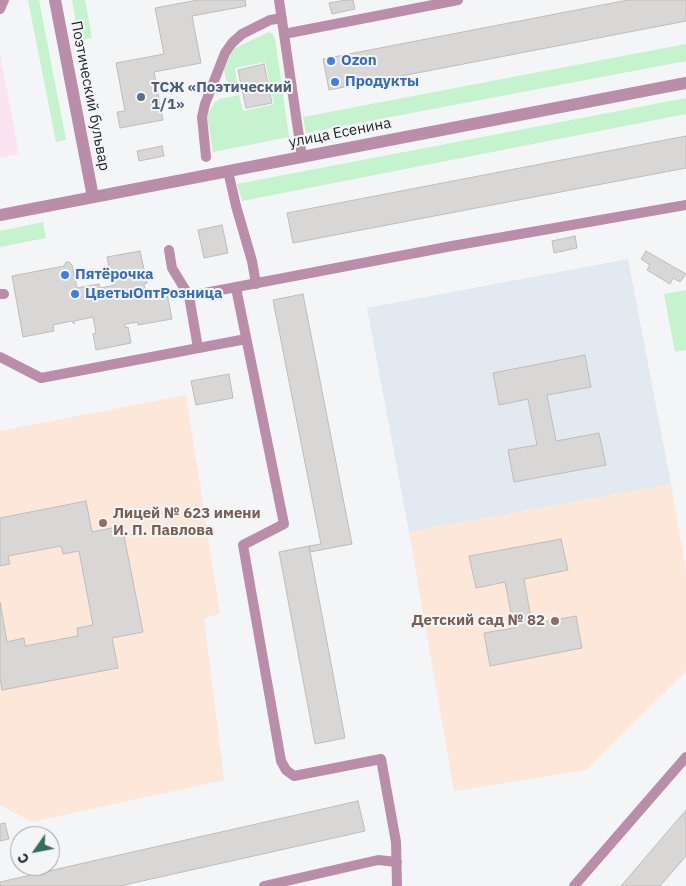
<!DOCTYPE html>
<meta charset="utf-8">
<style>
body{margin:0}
#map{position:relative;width:686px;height:886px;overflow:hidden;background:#f3f5f7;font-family:"IBM Plex Sans",sans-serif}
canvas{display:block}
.north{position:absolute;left:10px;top:826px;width:50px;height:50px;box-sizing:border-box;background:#f3f5f7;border:1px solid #9ea0a1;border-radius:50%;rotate:237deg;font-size:14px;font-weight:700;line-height:20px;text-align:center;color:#1f2021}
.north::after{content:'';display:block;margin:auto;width:18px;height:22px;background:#356f57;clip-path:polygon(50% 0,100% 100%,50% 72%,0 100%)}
</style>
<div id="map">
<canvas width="686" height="886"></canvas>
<div class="north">С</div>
</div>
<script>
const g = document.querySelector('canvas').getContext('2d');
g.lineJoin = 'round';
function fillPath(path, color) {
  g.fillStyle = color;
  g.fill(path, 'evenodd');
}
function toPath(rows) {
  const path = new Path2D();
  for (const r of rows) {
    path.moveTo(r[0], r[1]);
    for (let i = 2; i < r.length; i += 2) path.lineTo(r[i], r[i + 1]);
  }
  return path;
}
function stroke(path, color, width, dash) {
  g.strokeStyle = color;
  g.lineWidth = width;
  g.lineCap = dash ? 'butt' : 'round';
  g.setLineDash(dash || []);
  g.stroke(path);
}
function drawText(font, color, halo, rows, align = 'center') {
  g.font = font + ' "IBM Plex Sans",sans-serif';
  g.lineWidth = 4;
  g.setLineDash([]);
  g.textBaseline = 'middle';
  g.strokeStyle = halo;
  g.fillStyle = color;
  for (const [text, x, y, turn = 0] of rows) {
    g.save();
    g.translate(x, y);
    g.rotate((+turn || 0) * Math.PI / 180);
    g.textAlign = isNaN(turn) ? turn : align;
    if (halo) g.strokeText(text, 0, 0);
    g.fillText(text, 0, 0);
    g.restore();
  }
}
fillPath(toPath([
 [628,259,671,484,409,532,367,308]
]), '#e2e9f1');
fillPath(toPath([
 [0,54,19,154,0,158]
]), '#fbe4f1');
fillPath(toPath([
 [186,395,220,614,204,618,224,780,32,822,0,805,0,431],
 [671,484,686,571,686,671,586,770,454,791,409,532]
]), '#fce7d9');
fillPath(toPath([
 [28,0,39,0,66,140,56,142],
 [72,0,85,0,92,38,79,40],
 [269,32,273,34,275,38,289,137,213,152,207,116,214,103,220,99,239,95,243,111,274,104,265,62,235,68,237,83,233,84,226,80,224,70,230,55,235,48],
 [686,44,686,61,306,133,303,117],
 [686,98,686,114,242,201,237,184],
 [43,222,46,238,0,247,0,231],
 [686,290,686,350,675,352,664,294]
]), '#c4f3ce');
const building = toPath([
 [198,0,245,0,246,6,192,16,201,63,154,72,163,120,120,128,117,112,125,111,116,63,164,54,155,8,198,0],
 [346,0,353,0,355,9,332,14,329,3,346,0],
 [628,0,686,0,686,21,329,90,323,59,628,0],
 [264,64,272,103,246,108,238,70,264,64],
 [686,136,686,168,293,243,287,213,686,136],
 [162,146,164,156,139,161,137,151,162,146],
 [222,225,228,253,204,258,198,230,222,225],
 [575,236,577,248,554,253,552,241,575,236],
 [140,251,147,283,144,284,145,291,166,288,172,319,138,325,138,322,125,324,125,328,128,327,131,343,96,350,93,334,96,333,93,317,74,321,74,324,72,321,53,325,54,331,23,337,12,276,64,266,66,262,69,262,72,265,77,288,99,284,100,288,115,285,113,273,110,273,107,257,140,251],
 [646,251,686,274,680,282,673,278,670,284,647,270,650,265,641,259,646,251],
 [303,294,352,544,310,552,309,546,321,544,273,300,303,294],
 [585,355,591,387,547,395,556,441,599,433,606,465,514,482,508,450,537,445,528,399,499,405,493,373,585,355],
 [229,374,233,398,196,405,191,381,229,374],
 [86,501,92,532,122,526,143,632,112,638,118,668,2,690,0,677,0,602,7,642,24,638,25,646,78,636,77,628,93,625,79,551,63,554,61,546,8,556,10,564,0,566,0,518,86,501],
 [561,539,568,570,524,579,532,624,576,616,582,648,490,666,484,633,514,628,505,582,476,588,469,556,561,539],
 [309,546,345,738,315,744,279,552,309,546],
 [358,801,365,831,120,886,0,886,0,882,358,801],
 [686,810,686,856,660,886,621,886,686,810],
 [5,823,9,839,0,841,0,824,5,823]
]);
fillPath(building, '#d9d7d6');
stroke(building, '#bfbdbb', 1);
stroke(toPath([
 [279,0,302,157],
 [0,9,4,0],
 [284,34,458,0],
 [206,157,202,117,205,104,225,53,232,43,242,34,270,20,282,18],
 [228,171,236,206,252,261,256,284],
 [169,250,172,268,189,296,198,348],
 [236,288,284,524,243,545,281,761,286,770,294,776,381,759,396,842,397,886],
 [0,294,4,294],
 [189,296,452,246,686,205],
 [0,357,41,378,246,339],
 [264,886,378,860,397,862],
 [574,886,686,757]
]), '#ba8da8', 10);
stroke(toPath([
 [55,0,93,197]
]), '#ba8da8', 12);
stroke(toPath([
 [0,215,686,83]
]), '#ba8da8', 12);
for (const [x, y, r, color] of [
 [331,61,5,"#3f7fe0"],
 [335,82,5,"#3f7fe0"],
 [141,97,5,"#5c6f8a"],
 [65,275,5,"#3f7fe0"],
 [75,294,5,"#3f7fe0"],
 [103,523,5,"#8d6e63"],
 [555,621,5,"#8d6e63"]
]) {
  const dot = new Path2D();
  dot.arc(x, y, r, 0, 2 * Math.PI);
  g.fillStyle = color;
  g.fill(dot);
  stroke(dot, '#f3f5f7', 2);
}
drawText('bold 15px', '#366cbe', '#f3f5f7', [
 ["Ozon",341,61],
 ["Продукты",345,82],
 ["Пятёрочка",75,275],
 ["ЦветыОптРозница",85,294]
], 'left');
drawText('bold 15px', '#4e5e75', '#f3f5f7', [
 ["ТСЖ «Поэтический",151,88],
 ["1/1»",151,105]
], 'left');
drawText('15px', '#1f2021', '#f3f5f7', [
 ["Поэтический бульвар",90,96,79],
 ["улица Есенина",340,133,-11]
]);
drawText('bold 15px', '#785e54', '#f3f5f7', [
 ["Лицей № 623 имени",113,514],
 ["И. П. Павлова",113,531],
 ["Детский сад № 82",545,621,"right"]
], 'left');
</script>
